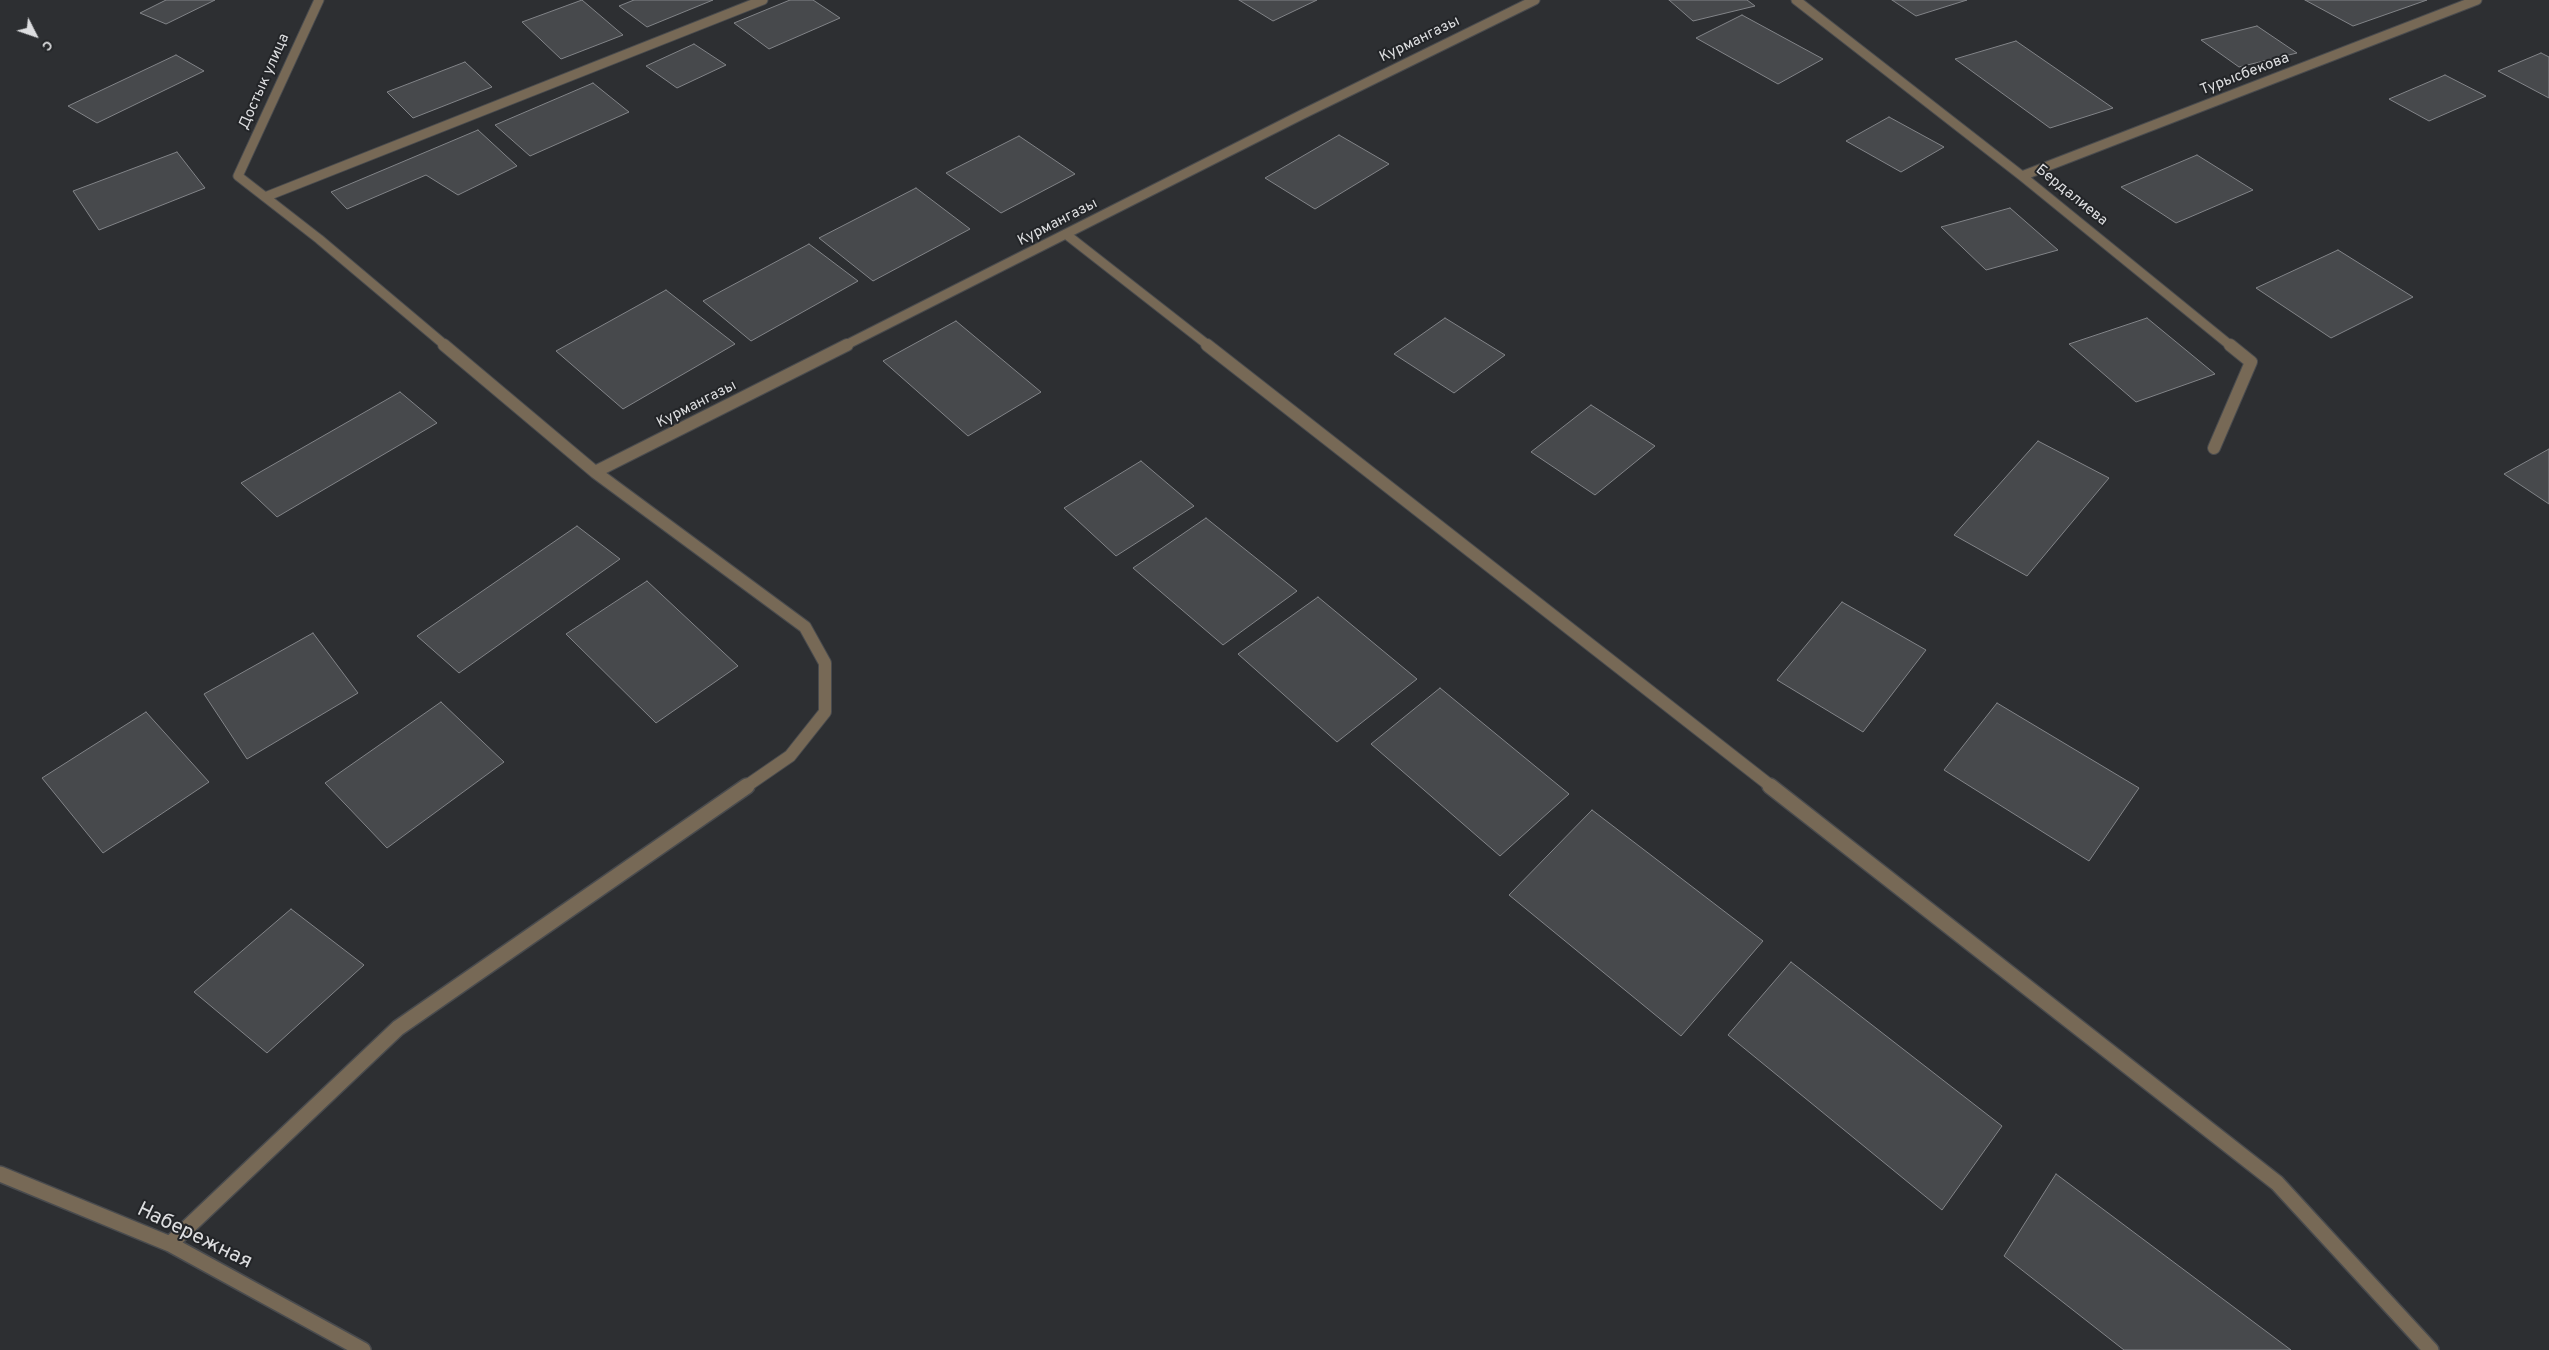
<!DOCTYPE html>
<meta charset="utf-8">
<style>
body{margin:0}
#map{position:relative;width:2549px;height:1350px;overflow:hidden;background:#2d2f32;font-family:Overpass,sans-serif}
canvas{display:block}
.north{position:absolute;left:10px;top:10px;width:50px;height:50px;-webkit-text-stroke:4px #232528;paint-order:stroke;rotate:131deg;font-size:14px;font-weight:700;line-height:20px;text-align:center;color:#dddee0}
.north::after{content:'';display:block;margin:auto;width:18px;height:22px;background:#dddee0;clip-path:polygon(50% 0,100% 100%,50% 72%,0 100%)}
</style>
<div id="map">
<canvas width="2549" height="1350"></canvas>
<div class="north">С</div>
</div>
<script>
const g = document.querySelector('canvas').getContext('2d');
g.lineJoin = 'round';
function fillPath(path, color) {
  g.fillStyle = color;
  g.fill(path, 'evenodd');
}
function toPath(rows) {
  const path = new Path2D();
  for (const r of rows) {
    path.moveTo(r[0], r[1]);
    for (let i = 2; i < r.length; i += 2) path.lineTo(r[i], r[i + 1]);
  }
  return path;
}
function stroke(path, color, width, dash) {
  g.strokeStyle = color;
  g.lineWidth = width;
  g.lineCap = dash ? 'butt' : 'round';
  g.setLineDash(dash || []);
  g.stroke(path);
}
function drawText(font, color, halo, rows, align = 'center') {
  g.font = font + ' Overpass,sans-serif';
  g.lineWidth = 4;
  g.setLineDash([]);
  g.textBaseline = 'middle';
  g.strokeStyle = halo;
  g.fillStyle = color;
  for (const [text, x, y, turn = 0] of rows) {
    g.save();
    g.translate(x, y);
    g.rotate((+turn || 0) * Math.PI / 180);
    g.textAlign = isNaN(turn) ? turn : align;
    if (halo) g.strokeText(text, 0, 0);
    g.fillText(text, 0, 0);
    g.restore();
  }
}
const building = toPath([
 [166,0,215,0,166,24,140,13,166,0],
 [582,0,623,35,561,59,522,22,582,0],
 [634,0,713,0,647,27,619,6,634,0],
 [790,0,813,0,840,18,769,49,734,23,790,0],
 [1239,0,1317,0,1273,21,1239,0],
 [1669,0,1747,0,1755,6,1693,21,1669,0],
 [1892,0,1967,0,1916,16,1892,0],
 [2305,0,2427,0,2353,26,2305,0],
 [1742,15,1823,59,1778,84,1696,38,1742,15],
 [2257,26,2297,53,2239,67,2201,40,2257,26],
 [2016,41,2113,108,2050,128,1955,59,2016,41],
 [694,44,726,65,677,88,646,66,694,44],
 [2541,53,2549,57,2549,98,2498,71,2541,53],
 [176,55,204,71,97,123,68,106,176,55],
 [465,62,492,87,413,118,387,92,465,62],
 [2445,75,2486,96,2429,121,2389,99,2445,75],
 [593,83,629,112,530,156,495,125,593,83],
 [1889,117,1944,147,1901,172,1846,141,1889,117],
 [478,130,517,166,458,195,426,175,347,209,331,192,478,130],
 [1339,135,1389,164,1315,209,1265,178,1339,135],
 [1019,136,1075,174,1001,213,946,173,1019,136],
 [177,152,205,188,99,230,73,191,177,152],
 [2197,155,2253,190,2176,223,2121,187,2197,155],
 [916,188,970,229,873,281,819,238,916,188],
 [2010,208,2058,250,1986,270,1941,227,2010,208],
 [809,244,858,281,751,341,703,301,809,244],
 [2338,250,2413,297,2331,338,2256,288,2338,250],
 [666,290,735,344,623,409,556,351,666,290],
 [1445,318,1505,355,1454,393,1394,354,1445,318],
 [2147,318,2215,374,2136,402,2069,344,2147,318],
 [956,321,1041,392,968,436,883,361,956,321],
 [400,392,437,423,277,517,241,483,400,392],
 [1591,405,1655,446,1595,495,1531,452,1591,405],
 [2038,441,2109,478,2027,576,1954,535,2038,441],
 [2549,449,2549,504,2504,474,2549,449],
 [1141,461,1194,506,1116,556,1064,508,1141,461],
 [1206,518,1297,591,1223,645,1133,568,1206,518],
 [577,526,620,559,459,673,417,636,577,526],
 [647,581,738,666,656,723,566,634,647,581],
 [1318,597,1417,679,1337,742,1238,654,1318,597],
 [1842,602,1926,650,1863,732,1777,680,1842,602],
 [313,633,358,693,247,759,204,694,313,633],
 [1440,688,1569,794,1500,856,1371,744,1440,688],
 [441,702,504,762,387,848,325,783,441,702],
 [1997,703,2139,788,2089,861,1944,770,1997,703],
 [146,712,209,782,103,853,42,778,146,712],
 [1592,810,1763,941,1681,1036,1509,895,1592,810],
 [291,909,364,965,267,1053,194,992,291,909],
 [1791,962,2002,1126,1942,1210,1728,1035,1791,962],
 [2056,1174,2291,1350,2124,1350,2004,1256,2056,1174]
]);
fillPath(building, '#47494c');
stroke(building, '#828488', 1);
const minorFar2 = toPath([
 [319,0,238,176,319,239,446,346],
 [1796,0,2022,176,2231,346],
 [2022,176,2477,0],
 [265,197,763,0],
 [1067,235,1209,346],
 [844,346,1301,115,1535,0]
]);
const minorFar1 = toPath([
 [444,345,595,472,805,627,825,663,825,712,790,756,745,787],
 [1207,345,1772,787],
 [2214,448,2251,362,2230,345],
 [595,472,847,345]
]);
const minor = toPath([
 [1770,786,2277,1183,2431,1350],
 [0,1174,170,1244,363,1350],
 [170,1244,398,1028,747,786]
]);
stroke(minorFar2, '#494b4e', 11);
stroke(minorFar1, '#494b4e', 14);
stroke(minor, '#494b4e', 18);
stroke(minorFar2, '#776956', 9);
stroke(minorFar1, '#776956', 12);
stroke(minor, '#776956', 15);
drawText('15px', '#dddee0', '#232528', [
 ["Курмангазы",1420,40,-26],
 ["Турысбекова",2245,75,-21],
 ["Достык улица",265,82,-66],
 ["Бердалиева",2071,196,39],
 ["Курмангазы",1058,223,-27],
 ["Курмангазы",697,405,-27]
]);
drawText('21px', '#dddee0', '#232528', [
 ["Набережная",194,1237,26]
]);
</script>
